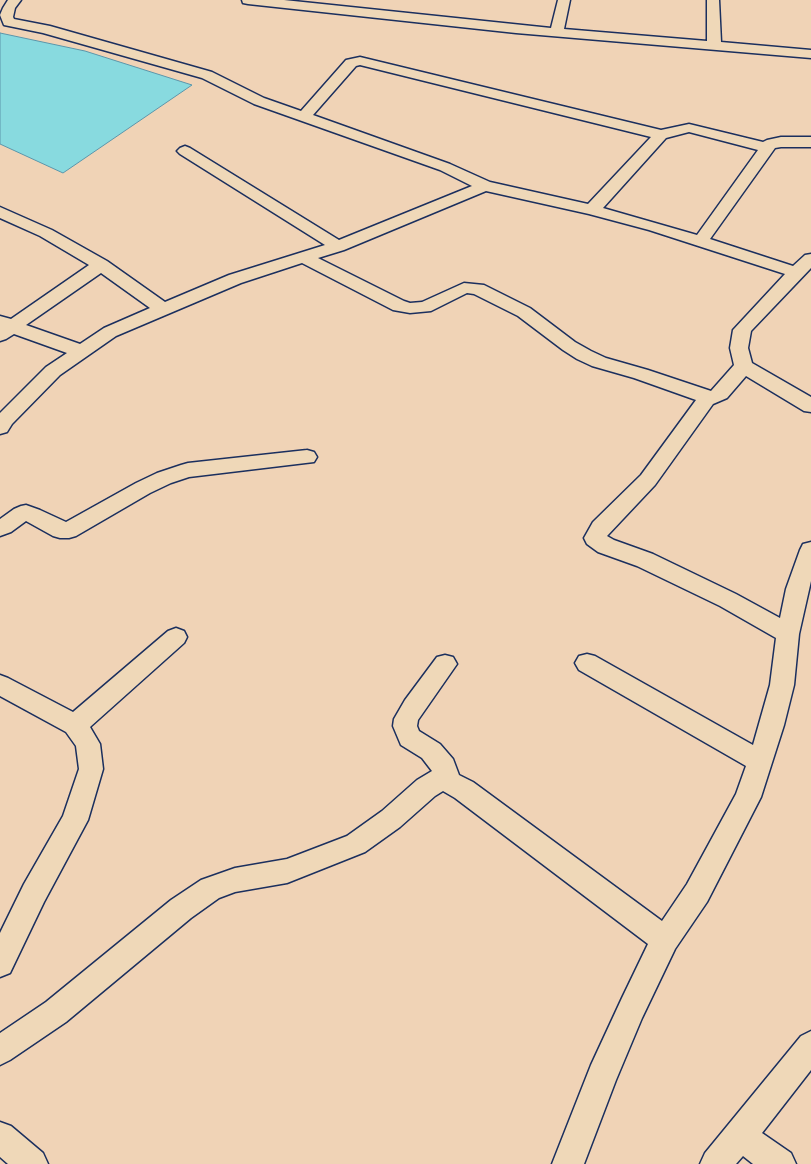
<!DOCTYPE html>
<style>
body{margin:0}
canvas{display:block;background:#f0d3b6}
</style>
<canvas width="811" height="1164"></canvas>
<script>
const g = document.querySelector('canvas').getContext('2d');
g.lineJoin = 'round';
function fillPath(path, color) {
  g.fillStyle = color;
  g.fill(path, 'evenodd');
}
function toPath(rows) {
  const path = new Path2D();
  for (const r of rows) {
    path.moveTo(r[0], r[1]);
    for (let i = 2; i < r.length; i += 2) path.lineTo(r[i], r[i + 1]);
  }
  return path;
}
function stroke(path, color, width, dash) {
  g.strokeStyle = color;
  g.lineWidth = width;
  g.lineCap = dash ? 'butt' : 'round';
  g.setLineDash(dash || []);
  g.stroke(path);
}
const water = toPath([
 [0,33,85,51,192,85,63,173,0,144,0,33]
]);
fillPath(water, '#88dadf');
stroke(water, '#5c96ab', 1);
const minor = toPath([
 [8,0,21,0,15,8,13,17,14,19,50,26,212,72,264,98,301,111,346,60,360,57,661,130,689,124,763,142,767,140,781,137,811,137,811,147,781,147,775,148,710,239,793,266,805,255,811,254,811,268,751,331,748,348,752,363,811,397,811,412,804,411,746,376,727,398,713,404,655,485,607,536,614,540,653,554,736,594,780,618,786,589,800,550,803,544,811,542,811,581,799,634,794,685,784,725,761,797,707,902,675,949,642,1018,616,1080,584,1164,552,1164,591,1065,622,998,648,944,455,798,443,791,435,796,400,827,365,852,287,883,235,892,219,898,191,918,66,1022,10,1060,0,1065,0,1033,46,1002,171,900,201,880,235,868,287,859,347,836,382,811,417,780,432,771,422,758,401,745,393,726,394,719,405,700,437,657,445,655,453,657,457,664,418,720,417,726,419,731,440,744,453,759,459,775,473,782,662,921,687,884,736,794,746,766,579,670,575,663,579,656,587,654,595,656,753,745,770,685,776,638,720,606,637,566,598,552,587,544,584,538,593,522,641,475,696,400,634,378,592,366,577,359,563,350,518,316,474,294,467,293,431,311,410,313,393,310,302,263,241,283,116,336,60,375,12,424,7,432,0,434,0,413,46,367,67,353,14,334,6,339,0,341,0,316,11,319,89,265,40,236,0,218,0,207,52,230,107,261,165,302,229,275,325,245,180,154,177,151,180,148,185,146,190,148,339,240,472,186,440,170,254,104,202,78,43,33,4,25,0,15,3,8,8,0],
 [360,65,651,137,588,204,490,182,450,164,313,115,356,66,360,65],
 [689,132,758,150,697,235,603,208,666,138,689,132],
 [486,191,589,214,649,230,785,274,733,330,730,348,734,365,711,391,648,370,606,358,591,351,575,342,530,308,484,285,464,283,422,302,410,303,404,301,318,258,344,250,486,191],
 [101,273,150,308,104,328,80,344,26,325,101,273],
 [242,0,284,0,551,28,558,0,570,0,564,29,707,41,707,0,719,0,721,42,811,50,811,58,516,33,248,4,243,3,242,0],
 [307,450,314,452,317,457,314,462,189,477,171,483,150,493,76,536,69,538,60,538,53,536,26,521,11,532,0,536,0,519,14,509,21,506,26,505,40,510,66,522,136,483,157,473,181,465,188,463,307,450],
 [176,628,184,631,187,637,184,643,90,727,100,744,103,769,88,820,44,902,10,973,0,977,0,933,24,884,63,816,79,769,76,746,66,732,0,696,0,675,8,678,73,712,168,631,176,628],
 [811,1031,811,1070,762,1133,791,1153,796,1164,753,1164,743,1156,736,1164,700,1164,705,1153,801,1036,811,1031],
 [0,1122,11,1126,43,1153,48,1164,8,1164,0,1157,0,1122]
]);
stroke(minor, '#1b2f5e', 3);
fillPath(minor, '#efd8b8');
</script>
